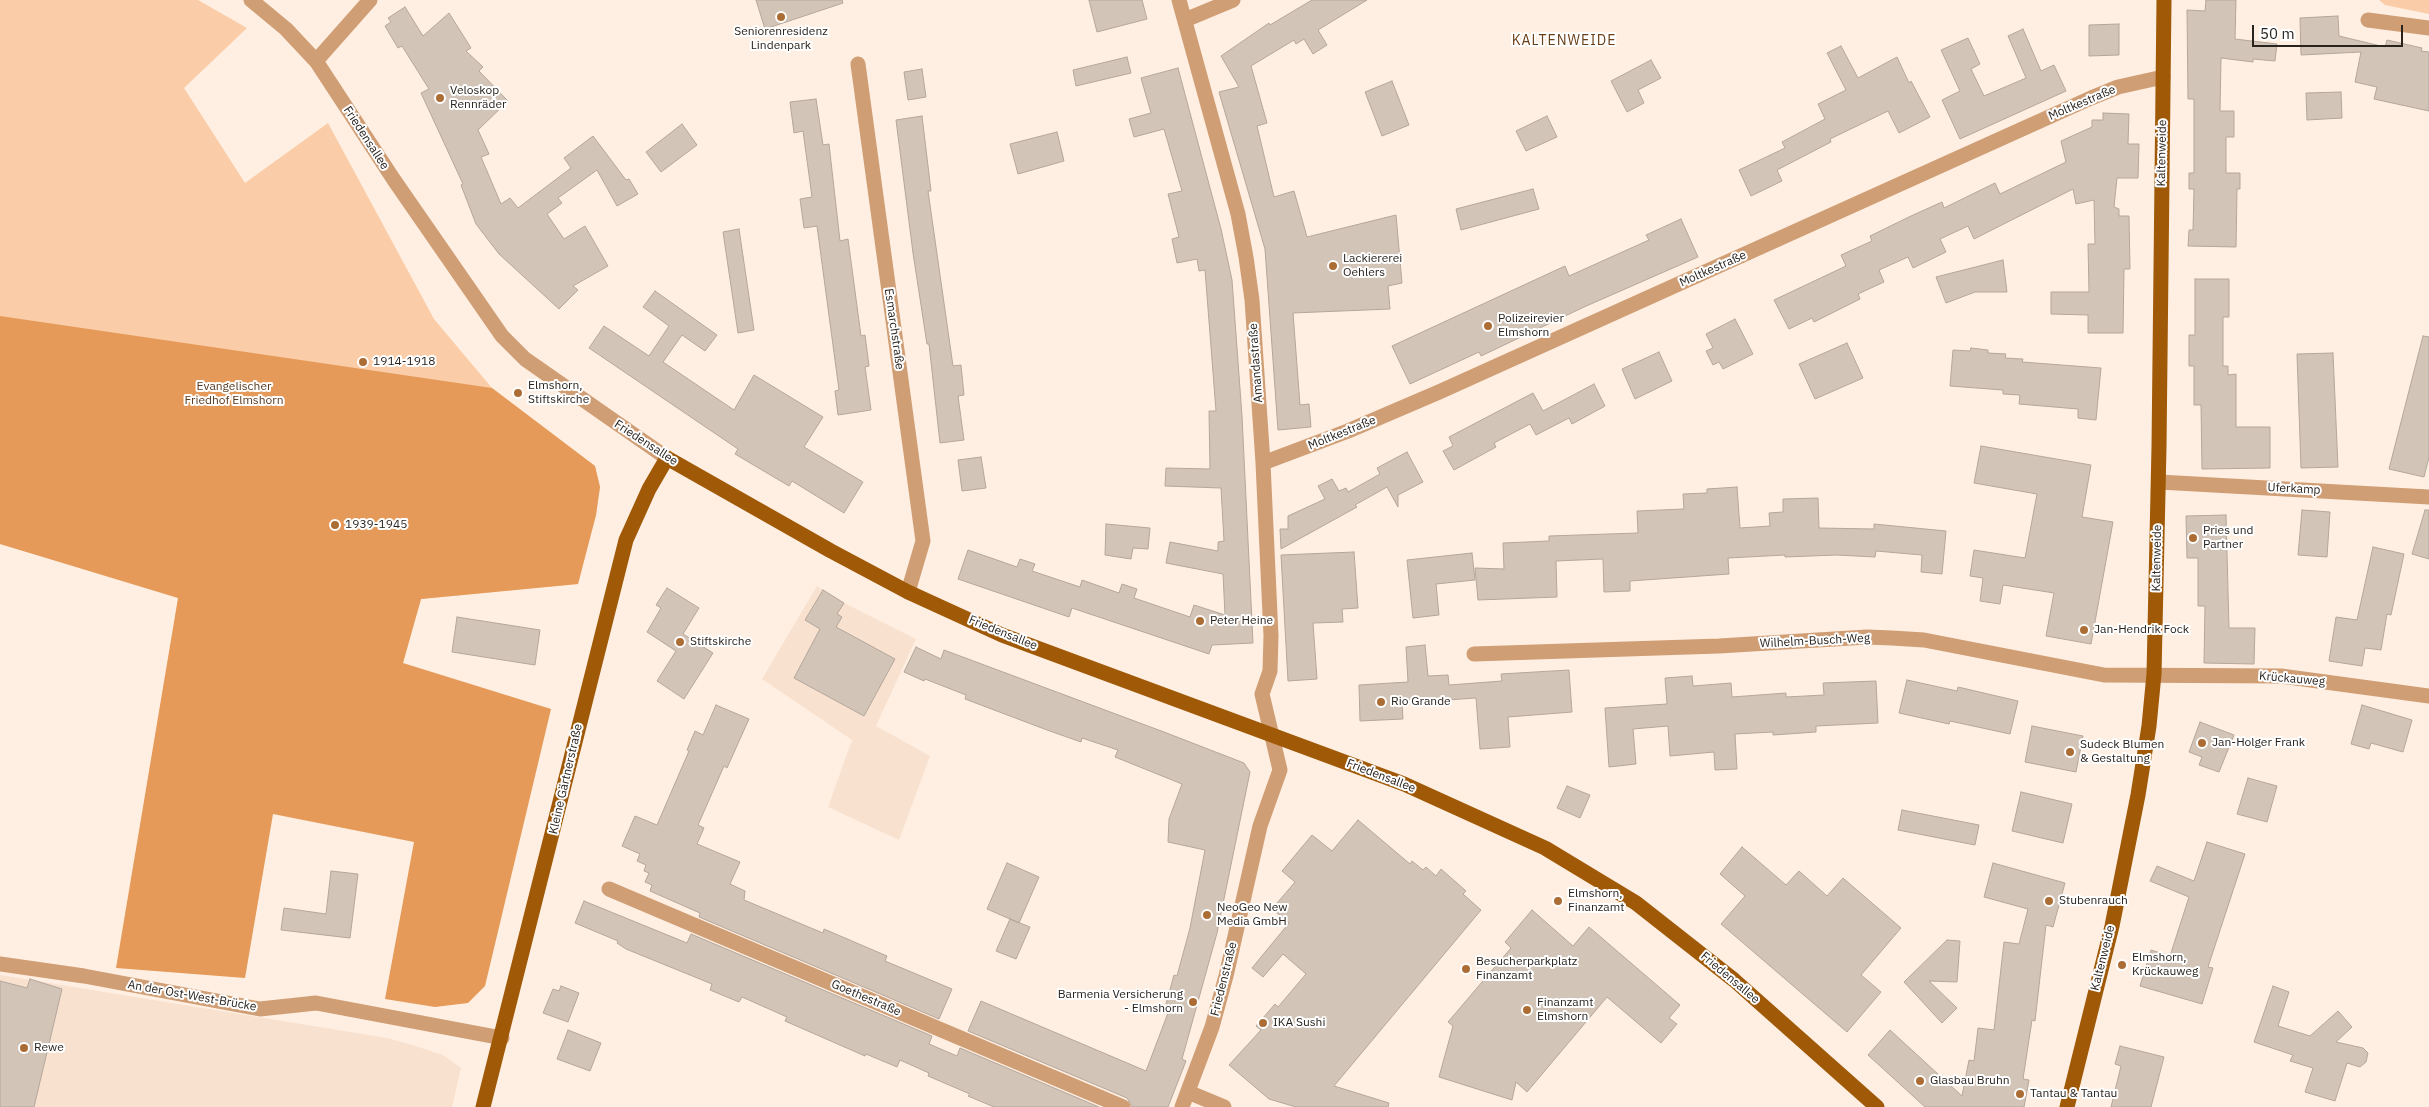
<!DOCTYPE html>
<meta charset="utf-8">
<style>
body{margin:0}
#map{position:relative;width:2429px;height:1107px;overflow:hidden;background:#ffefe2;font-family:"IBM Plex Sans",sans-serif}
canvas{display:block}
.scale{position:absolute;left:2252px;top:25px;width:151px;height:22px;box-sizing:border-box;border:2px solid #29231e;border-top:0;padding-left:6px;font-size:15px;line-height:18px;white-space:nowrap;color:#29231e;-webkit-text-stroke:4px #fff;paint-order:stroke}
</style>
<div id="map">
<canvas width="2429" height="1107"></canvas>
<div class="scale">50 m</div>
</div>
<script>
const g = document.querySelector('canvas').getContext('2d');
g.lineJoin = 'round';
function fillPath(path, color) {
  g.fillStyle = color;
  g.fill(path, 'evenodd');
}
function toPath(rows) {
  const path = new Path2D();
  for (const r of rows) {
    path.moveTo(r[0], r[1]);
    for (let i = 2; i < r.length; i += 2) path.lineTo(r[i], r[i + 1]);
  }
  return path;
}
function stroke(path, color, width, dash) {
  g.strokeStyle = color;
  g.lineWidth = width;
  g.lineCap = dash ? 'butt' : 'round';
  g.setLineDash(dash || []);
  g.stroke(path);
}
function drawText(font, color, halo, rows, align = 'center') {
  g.font = font + ' "IBM Plex Sans",sans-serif';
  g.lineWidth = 4;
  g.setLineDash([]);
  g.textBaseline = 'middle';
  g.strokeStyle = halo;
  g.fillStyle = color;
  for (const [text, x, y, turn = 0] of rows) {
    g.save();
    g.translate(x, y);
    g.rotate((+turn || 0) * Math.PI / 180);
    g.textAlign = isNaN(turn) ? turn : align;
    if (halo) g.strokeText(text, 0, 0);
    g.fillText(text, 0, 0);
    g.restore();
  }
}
fillPath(toPath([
 [817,586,844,603,916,639,876,726,930,756,899,840,828,807,852,740,762,679],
 [0,975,387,1038,412,1045,443,1055,461,1068,452,1107,0,1107]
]), '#f8e1cf');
fillPath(toPath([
 [0,0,198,0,247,28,184,88,245,183,328,123,434,319,492,388,595,466,600,487,596,515,578,584,421,599,403,663,0,544],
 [2379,0,2429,0,2429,14,2385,5]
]), '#facda8');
fillPath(toPath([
 [0,316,492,388,595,466,600,487,596,515,578,584,421,599,403,663,551,709,485,986,468,1003,435,1007,385,999,414,842,273,814,245,978,116,968,178,598,0,544]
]), '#e59a59');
const building = toPath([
 [756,0,842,0,843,3,765,29,756,0],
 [1089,0,1142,0,1147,19,1097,32,1089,0],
 [1312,0,1367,0,1318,30,1327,45,1313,54,1304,39,1296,44,1294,40,1251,66,1267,123,1257,126,1274,197,1294,191,1307,237,1396,215,1402,283,1388,286,1390,309,1293,313,1300,405,1309,404,1311,427,1278,430,1265,249,1219,92,1239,87,1221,56,1269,23,1270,25,1312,0],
 [2206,0,2236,0,2235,39,2277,44,2275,61,2253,59,2253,62,2221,58,2220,111,2234,111,2234,137,2226,137,2226,173,2240,173,2240,189,2237,189,2236,247,2188,246,2189,230,2193,230,2194,189,2189,189,2189,173,2194,173,2194,99,2188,99,2187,10,2205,11,2206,0],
 [405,7,423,36,449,13,471,48,466,51,483,67,479,71,508,101,478,130,489,154,481,157,501,204,510,198,518,208,571,168,564,158,593,136,626,180,629,179,638,194,617,206,597,170,558,198,562,203,547,214,564,239,585,226,608,266,573,286,578,290,559,309,499,254,476,224,461,185,463,184,421,93,429,89,402,46,398,48,385,26,391,22,388,18,405,7],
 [2338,16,2339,36,2385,47,2387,40,2422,48,2421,51,2429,52,2429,111,2374,99,2377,87,2355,82,2361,52,2301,55,2300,18,2338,16],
 [2119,24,2119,55,2089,56,2089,25,2119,24],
 [2023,29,2041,71,2054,65,2066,91,1960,139,1942,100,1960,91,1941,50,1968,38,1980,64,1971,69,1984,96,2026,78,2008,36,2023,29],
 [1841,46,1858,78,1897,57,1909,83,1911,81,1930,117,1899,133,1888,111,1830,139,1831,142,1777,170,1782,181,1751,196,1739,170,1785,148,1782,142,1825,119,1818,104,1846,90,1827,53,1841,46],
 [1127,57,1131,73,1076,86,1073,70,1127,57],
 [1651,60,1661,78,1638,90,1644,103,1627,112,1611,81,1651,60],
 [1178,68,1221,229,1232,280,1242,416,1253,643,1212,645,1209,654,1072,608,1069,617,958,579,968,550,1017,567,1020,559,1035,564,1032,571,1080,587,1082,580,1119,593,1122,584,1137,589,1134,598,1190,617,1194,605,1225,615,1223,574,1166,563,1170,542,1218,551,1218,542,1224,541,1221,488,1165,486,1166,468,1210,469,1209,411,1216,411,1205,270,1199,271,1197,259,1177,263,1172,239,1179,237,1168,194,1182,191,1164,129,1134,137,1129,119,1151,113,1141,78,1178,68],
 [922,69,926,97,908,100,904,72,922,69],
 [1392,81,1409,125,1382,136,1365,92,1392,81],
 [2341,92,2342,118,2307,120,2306,93,2341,92],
 [816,99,823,145,829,144,840,241,848,239,861,336,865,335,869,366,865,367,871,410,838,415,835,391,839,390,817,226,804,228,800,199,812,197,803,131,794,133,790,102,816,99],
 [2103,113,2129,114,2128,144,2139,144,2138,178,2117,178,2114,207,2119,209,2119,216,2129,216,2130,269,2124,269,2123,333,2088,333,2088,315,2051,314,2051,292,2089,292,2088,244,2095,244,2094,200,2076,204,2073,189,1974,239,1968,226,1940,239,1946,252,1913,268,1908,257,1879,270,1884,282,1858,294,1860,299,1814,322,1812,318,1789,329,1774,300,1846,266,1841,255,1872,241,1870,236,1911,216,1942,202,1944,208,1995,183,2000,194,2066,162,2061,141,2092,127,2092,120,2103,120,2103,113],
 [922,116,931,191,928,191,953,366,961,365,964,395,958,396,964,440,940,443,929,344,927,344,913,253,896,120,922,116],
 [1547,116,1557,137,1526,151,1516,131,1547,116],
 [682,124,697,145,661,172,646,152,682,124],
 [1057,132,1064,161,1018,174,1010,144,1057,132],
 [1533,189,1539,209,1461,230,1456,209,1533,189],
 [1681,219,1698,257,1584,307,1481,356,1479,352,1410,384,1392,346,1565,266,1569,276,1649,240,1646,235,1681,219],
 [739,229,754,330,738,333,723,232,739,229],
 [2003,260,2007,292,1975,292,1946,303,1936,277,2003,260],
 [2195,279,2229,279,2229,317,2223,317,2223,366,2228,366,2228,375,2236,374,2236,427,2270,427,2270,468,2202,469,2201,405,2194,405,2194,366,2189,366,2189,335,2195,335,2195,279],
 [655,291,717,335,705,351,682,335,663,362,734,410,754,375,823,417,804,447,863,482,844,513,792,481,789,486,735,454,738,449,589,348,604,326,649,356,669,326,643,307,655,291],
 [1735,319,1753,354,1723,369,1719,362,1713,365,1706,351,1713,348,1706,334,1735,319],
 [2423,336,2429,337,2429,457,2424,477,2389,469,2423,336],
 [1847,343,1863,378,1815,399,1799,364,1847,343],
 [1971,348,1988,350,1988,353,2006,354,2005,358,2023,359,2022,362,2101,368,2096,420,2078,418,2078,409,2019,404,2020,395,2003,394,2003,390,1950,386,1953,350,1970,351,1971,348],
 [1659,352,1672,381,1635,399,1622,369,1659,352],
 [2333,353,2338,467,2301,468,2297,354,2333,353],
 [1594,384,1605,406,1572,424,1569,418,1536,435,1530,424,1494,443,1496,447,1454,470,1443,451,1453,446,1449,437,1533,393,1543,411,1594,384],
 [1981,446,2091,465,2082,517,2113,522,2091,644,2046,636,2054,593,2003,585,2000,604,1980,601,1983,578,1970,576,1974,550,2025,558,2037,494,1974,483,1981,446],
 [1407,452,1423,482,1398,495,1398,507,1387,487,1355,505,1357,507,1281,549,1280,529,1288,529,1288,516,1325,499,1318,486,1332,479,1339,491,1346,488,1348,492,1380,474,1377,468,1407,452],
 [981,457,986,488,962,491,958,460,981,457],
 [1737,487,1740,528,1770,526,1769,513,1783,512,1783,499,1818,498,1819,528,1874,529,1874,524,1946,531,1942,574,1921,572,1922,555,1876,551,1875,557,1837,555,1785,557,1785,555,1728,558,1729,574,1630,581,1630,591,1604,592,1603,559,1556,561,1557,597,1478,600,1475,568,1504,569,1503,543,1549,541,1549,536,1638,533,1637,511,1684,509,1683,494,1707,493,1707,489,1737,487],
 [2302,510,2330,512,2327,557,2298,555,2302,510],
 [2425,510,2429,510,2429,559,2412,554,2425,510],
 [2226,515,2229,628,2255,628,2254,664,2204,663,2205,606,2198,606,2198,558,2187,558,2186,516,2226,515],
 [1106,524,1150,528,1148,549,1133,548,1131,559,1105,555,1106,524],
 [2373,547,2404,554,2391,615,2387,614,2381,650,2365,648,2362,666,2329,661,2336,617,2357,620,2373,547],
 [1354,552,1358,608,1342,609,1343,622,1313,623,1317,679,1288,681,1281,555,1354,552],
 [1472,553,1475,580,1436,584,1439,615,1413,618,1407,560,1472,553],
 [667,588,699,608,683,634,713,653,684,699,657,681,676,651,647,632,661,608,656,605,667,588],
 [823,590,844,603,837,614,842,617,836,627,895,659,864,716,794,678,820,629,805,620,823,590],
 [457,617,540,630,535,665,452,652,457,617],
 [1425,645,1428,676,1448,675,1449,685,1502,681,1501,674,1569,670,1572,712,1508,717,1510,747,1480,749,1476,698,1402,703,1403,719,1360,721,1359,685,1408,682,1406,647,1425,645],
 [916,647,941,659,944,650,1164,732,1244,763,1250,772,1217,933,1182,1059,1186,1061,1168,1107,1132,1107,1127,1098,968,1031,981,1001,1146,1071,1171,1005,1166,1004,1174,975,1177,976,1190,928,1205,850,1168,842,1169,819,1182,784,1115,757,1118,750,1082,738,1081,742,1047,730,965,699,966,695,925,679,924,681,904,672,916,647],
 [1692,676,1693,686,1731,683,1732,697,1786,693,1786,697,1824,695,1823,683,1876,681,1878,723,1816,726,1816,732,1773,735,1773,732,1735,734,1737,769,1715,770,1714,752,1670,756,1668,726,1633,729,1636,764,1609,767,1605,708,1667,704,1665,678,1692,676],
 [1907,680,1957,691,1958,687,2018,701,2010,734,1950,721,1949,724,1899,713,1907,680],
 [716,705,749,719,727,768,724,766,698,825,704,828,697,844,740,862,730,884,745,891,744,900,823,933,824,929,887,956,885,961,952,989,939,1019,699,917,700,913,650,891,652,885,645,882,649,873,644,871,646,865,637,861,640,854,622,846,635,816,657,825,689,751,687,750,695,731,703,735,716,705],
 [2362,705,2412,720,2403,752,2371,743,2369,749,2351,744,2362,705],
 [2200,722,2234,735,2219,772,2199,765,2202,757,2189,752,2200,722],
 [2032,726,2083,736,2076,772,2025,762,2032,726],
 [2248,778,2277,786,2267,822,2237,814,2248,778],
 [1567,786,1590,795,1580,818,1557,808,1567,786],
 [2021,792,2072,804,2063,843,2012,831,2021,792],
 [1902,810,1979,825,1975,845,1898,830,1902,810],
 [1358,820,1410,864,1412,861,1423,870,1426,867,1436,876,1441,869,1466,891,1463,894,1481,910,1334,1086,1389,1103,1388,1107,1296,1107,1269,1099,1229,1065,1261,1030,1256,1026,1275,1004,1278,1007,1306,974,1283,954,1263,977,1252,968,1289,923,1272,909,1295,882,1282,871,1312,835,1332,851,1358,820],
 [2207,842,2245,854,2208,967,2213,968,2202,1004,2140,986,2151,950,2170,956,2189,897,2150,881,2157,866,2194,881,2207,842],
 [1742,847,1786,885,1799,871,1827,896,1843,878,1901,928,1861,975,1881,992,1847,1032,1721,924,1745,896,1720,874,1742,847],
 [1007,863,1039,877,1019,923,987,909,1007,863],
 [1993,863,2065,883,2053,927,2046,925,2035,1021,2032,1020,2023,1079,2029,1080,2024,1107,1925,1107,1868,1055,1890,1030,1962,1096,1969,1060,1974,1061,1978,1028,1994,1030,2004,942,2019,944,2028,909,1984,897,1993,863],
 [331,871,358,874,350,938,281,930,284,908,326,914,331,871],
 [584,901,687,943,691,934,932,1036,929,1044,957,1056,960,1048,1099,1107,994,1107,968,1096,970,1094,928,1076,929,1073,900,1060,897,1067,866,1054,865,1056,785,1021,787,1017,742,997,739,1002,710,990,712,984,626,949,617,943,618,941,575,923,584,901],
 [1532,910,1573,946,1589,927,1680,1005,1669,1018,1677,1024,1661,1043,1607,997,1527,1092,1516,1082,1512,1100,1439,1077,1453,1026,1448,1022,1511,948,1505,942,1532,910],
 [1010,919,1030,927,1016,959,996,951,1010,919],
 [1947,940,1960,941,1957,982,1929,981,1957,1008,1942,1023,1904,982,1947,940],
 [30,979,62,989,34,1107,0,1107,0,981,27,988,30,979],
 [561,986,579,993,568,1022,543,1013,553,989,559,991,561,986],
 [2273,986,2289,992,2278,1026,2310,1036,2338,1011,2352,1027,2336,1042,2363,1048,2368,1053,2366,1062,2360,1067,2347,1063,2335,1101,2305,1092,2313,1068,2290,1061,2293,1055,2254,1042,2273,986],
 [568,1030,601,1043,590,1071,557,1059,568,1030],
 [2120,1046,2164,1057,2151,1107,2111,1107,2121,1066,2115,1064,2120,1046]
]);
fillPath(building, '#d3c4b8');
stroke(building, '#b5a69b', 1);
stroke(toPath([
 [251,0,286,29,316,61,394,180,502,336,525,359,667,458],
 [1179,0,1238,214,1246,257,1252,300,1263,463,1271,636,1270,671,1262,694,1280,770,1260,826,1226,976,1212,1027,1182,1107],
 [1185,20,1233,0],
 [2368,20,2429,28],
 [316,61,370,0],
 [858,64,923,541,908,592],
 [1263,463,1348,431,1439,392,2091,98,2118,87,2163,77],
 [2159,482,2429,497],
 [1474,654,1719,646,1867,637,1892,638,1924,640,2104,675,2281,676,2429,696],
 [609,889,1123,1107],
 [0,964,84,976,260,1009,316,1003,502,1038],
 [1188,1092,1224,1107]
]), '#d09e75', 15);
stroke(toPath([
 [483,1107,626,540,649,489,667,458,831,551,908,592,1002,635,1404,784,1545,848,1636,903,1734,980,1877,1107],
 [2067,1107,2112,926,2138,795,2149,726,2154,674,2159,447,2164,0]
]), '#a05907', 15);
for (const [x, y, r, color] of [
 [781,17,5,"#ac6d34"],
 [440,98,5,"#ac6d34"],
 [1333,266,5,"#ac6d34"],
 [1488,326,5,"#ac6d34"],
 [363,362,5,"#ac6d34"],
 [518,393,5,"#ac6d34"],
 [335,525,5,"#ac6d34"],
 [2193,538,5,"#ac6d34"],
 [1200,621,5,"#ac6d34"],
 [2084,630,5,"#ac6d34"],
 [680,642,5,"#ac6d34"],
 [1381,702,5,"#ac6d34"],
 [2202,743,5,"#ac6d34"],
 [2070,752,5,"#ac6d34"],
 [1558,901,5,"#ac6d34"],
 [2049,901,5,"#ac6d34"],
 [1207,915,5,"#ac6d34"],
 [2122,965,5,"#ac6d34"],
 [1466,969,5,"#ac6d34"],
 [1193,1002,5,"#ac6d34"],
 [1527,1010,5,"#ac6d34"],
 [1263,1023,5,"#ac6d34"],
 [24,1048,5,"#ac6d34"],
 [1920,1081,5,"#ac6d34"],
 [2020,1094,5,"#ac6d34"]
]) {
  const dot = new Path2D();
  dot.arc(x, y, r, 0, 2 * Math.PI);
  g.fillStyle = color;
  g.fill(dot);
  stroke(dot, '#fff', 2);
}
drawText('12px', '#29231e', '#fff', [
 ["Seniorenresidenz",781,32,"center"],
 ["Lindenpark",781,46,"center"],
 ["Veloskop",450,91],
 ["Rennräder",450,105],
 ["Lackiererei",1343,259],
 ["Oehlers",1343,273],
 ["Polizeirevier",1498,319],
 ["Elmshorn",1498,333],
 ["1914-1918",373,362],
 ["Elmshorn,",528,386],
 ["Stiftskirche",528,400],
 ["1939-1945",345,525],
 ["Pries und",2203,531],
 ["Partner",2203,545],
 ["Peter Heine",1210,621],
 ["Jan-Hendrik Fock",2094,630],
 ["Stiftskirche",690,642],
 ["Rio Grande",1391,702],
 ["Jan-Holger Frank",2212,743],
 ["Sudeck Blumen",2080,745],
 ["& Gestaltung",2080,759],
 ["Elmshorn,",1568,894],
 ["Finanzamt",1568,908],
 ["Stubenrauch",2059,901],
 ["NeoGeo New",1217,908],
 ["Media GmbH",1217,922],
 ["Elmshorn,",2132,958],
 ["Krückauweg",2132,972],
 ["Besucherparkplatz",1476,962],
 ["Finanzamt",1476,976],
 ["Barmenia Versicherung",1183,995,"right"],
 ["- Elmshorn",1183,1009,"right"],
 ["Finanzamt",1537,1003],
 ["Elmshorn",1537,1017],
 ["IKA Sushi",1273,1023],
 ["Rewe",34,1048],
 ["Glasbau Bruhn",1930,1081],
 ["Tantau & Tantau",2030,1094]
], 'left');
drawText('12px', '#29231e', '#fff', [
 ["Moltkestraße",2082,103,-23],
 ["Friedensallee",366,138,57],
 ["Kaltenweide",2162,153,-89],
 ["Moltkestraße",1713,269,-24],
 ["Esmarchstraße",894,329,82],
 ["Amandastraße",1256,363,-94],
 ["Moltkestraße",1342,433,-22],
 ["Friedensallee",646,443,33],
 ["Uferkamp",2294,489,3],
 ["Kaltenweide",2157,558,-89],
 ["Friedensallee",1003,633,22],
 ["Wilhelm-Busch-Weg",1815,641,-3],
 ["Krückauweg",2292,679,5],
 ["Friedensallee",1381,776,21],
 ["Kleine Gärtnerstraße",566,779,-77],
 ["Kaltenweide",2103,958,-76],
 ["Friedensallee",1730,978,40],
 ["Friedenstraße",1224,979,-76],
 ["An der Ost-West-Brücke",192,996,10],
 ["Goethestraße",866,998,23]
]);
drawText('12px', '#58391e', '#fff', [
 ["Evangelischer",234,387],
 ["Friedhof Elmshorn",234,401]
]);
g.letterSpacing = '1px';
drawText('14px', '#6b4018', '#fff', [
 ["KALTENWEIDE",1564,41]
]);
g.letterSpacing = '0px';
</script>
